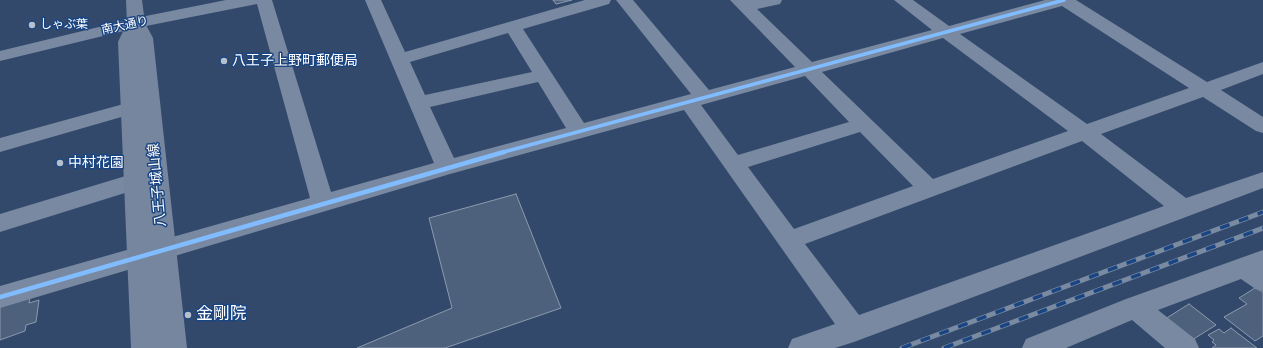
<!DOCTYPE html>
<meta charset="utf-8">
<style>
body{margin:0}
canvas{display:block;background:#32496b}
</style>
<canvas width="1263" height="348"></canvas>
<script>
const g = document.querySelector('canvas').getContext('2d');
g.lineJoin = 'round';
function fillPath(path, color) {
  g.fillStyle = color;
  g.fill(path, 'evenodd');
}
function toPath(rows) {
  const path = new Path2D();
  for (const r of rows) {
    path.moveTo(r[0], r[1]);
    for (let i = 2; i < r.length; i += 2) path.lineTo(r[i], r[i + 1]);
  }
  return path;
}
function stroke(path, color, width, dash) {
  g.strokeStyle = color;
  g.lineWidth = width;
  g.lineCap = dash ? 'butt' : 'round';
  g.setLineDash(dash || []);
  g.stroke(path);
}
function drawText(font, color, halo, rows, align = 'center') {
  g.font = font + ' "Sofia Sans Condensed","Noto Sans JP",sans-serif';
  g.lineWidth = 3;
  g.setLineDash([]);
  g.textBaseline = 'middle';
  g.strokeStyle = halo;
  g.fillStyle = color;
  for (const [text, x, y, turn = 0] of rows) {
    g.save();
    g.translate(x, y);
    g.rotate((+turn || 0) * Math.PI / 180);
    g.textAlign = isNaN(turn) ? turn : align;
    if (halo) g.strokeText(text, 0, 0);
    g.fillText(text, 0, 0);
    g.restore();
  }
}
const building = toPath([
 [553,0,572,0,556,4,553,0],
 [516,194,561,308,445,348,357,348,452,308,429,218,516,194],
 [1255,288,1263,292,1263,336,1255,341,1224,317,1247,304,1239,298,1255,288],
 [30,298,29,303,39,300,36,322,26,325,25,331,0,340,0,307,30,298],
 [1189,304,1216,325,1192,340,1165,319,1189,304],
 [1231,328,1257,348,1212,348,1216,345,1212,342,1214,340,1208,335,1219,329,1224,333,1231,328]
]);
fillPath(building, '#4e617c');
stroke(building, '#8b9aaf', 1);
fillPath(toPath([
 [226,0,272,0,331,192,434,163,365,0,381,0,405,52,585,0,611,0,609,4,523,29,584,123,691,94,616,0,633,0,709,90,795,67,730,0,782,0,780,4,757,9,812,62,932,30,894,0,913,0,949,26,1045,0,1076,0,1207,82,1263,62,1263,74,1221,90,1263,117,1263,133,1256,131,1203,97,1101,134,1186,198,1263,172,1263,188,854,342,835,348,788,348,792,339,835,324,684,110,450,174,0,308,0,286,310,198,257,4,136,28,0,61,0,51,136,18,226,0],
 [1062,6,1189,88,1087,124,960,34,1062,6],
 [508,33,532,72,425,95,410,62,508,33],
 [943,38,1068,131,933,179,822,72,943,38],
 [805,76,849,122,738,155,701,105,805,76],
 [538,82,566,128,454,158,430,107,538,82],
 [860,132,913,186,794,229,748,167,860,132],
 [1082,141,1164,206,859,315,805,244,1082,141],
 [149,97,156,99,159,103,156,107,0,152,0,138,149,97],
 [152,168,160,170,163,176,160,182,0,232,0,214,152,168],
 [1263,250,1263,291,1254,288,1241,279,1158,310,1195,339,1199,348,1165,348,1132,320,1066,348,1022,348,1026,339,1126,299,1263,250]
]), '#7889a1');
fillPath(toPath([
 [126,0,142,0,145,23,153,38,187,348,159,348,147,187,159,348,131,348,118,42,127,23,126,0]
]), '#76869e');
const rail = toPath([
 [902,348,1263,212],
 [944,348,1263,228]
]);
stroke(rail, '#798aa1', 5);
stroke(rail, '#1a4583', 3.5, [10]);
stroke(toPath([
 [500,153,1064,0]
]), '#80bcff', 3.5);
stroke(toPath([
 [0,297,504,152]
]), '#80bcff', 4.5);
for (const [x, y, r, color] of [
 [32,25,4,"#b7bfcb"],
 [224,61,4,"#b7bfcb"],
 [60,163,4,"#b7bfcb"],
 [188,315,4,"#b7bfcb"]
]) {
  const dot = new Path2D();
  dot.arc(x, y, r, 0, 2 * Math.PI);
  g.fillStyle = color;
  g.fill(dot);
  stroke(dot, '#1a4583', 1.5);
}
drawText('12px', '#fff', '#1a4583', [
 ["しゃぶ葉",40,25]
], 'left');
drawText('12px', '#fff', '#1a4583', [
 ["南大通り",125,26,-12]
]);
drawText('14px', '#fff', '#1a4583', [
 ["八王子上野町郵便局",232,61],
 ["中村花園",68,163]
], 'left');
drawText('14px', '#fff', '#1a4583', [
 ["八王子城山線",158,185,-95]
]);
drawText('17px', '#fff', '#1a4583', [
 ["金剛院",196,315]
], 'left');
</script>
